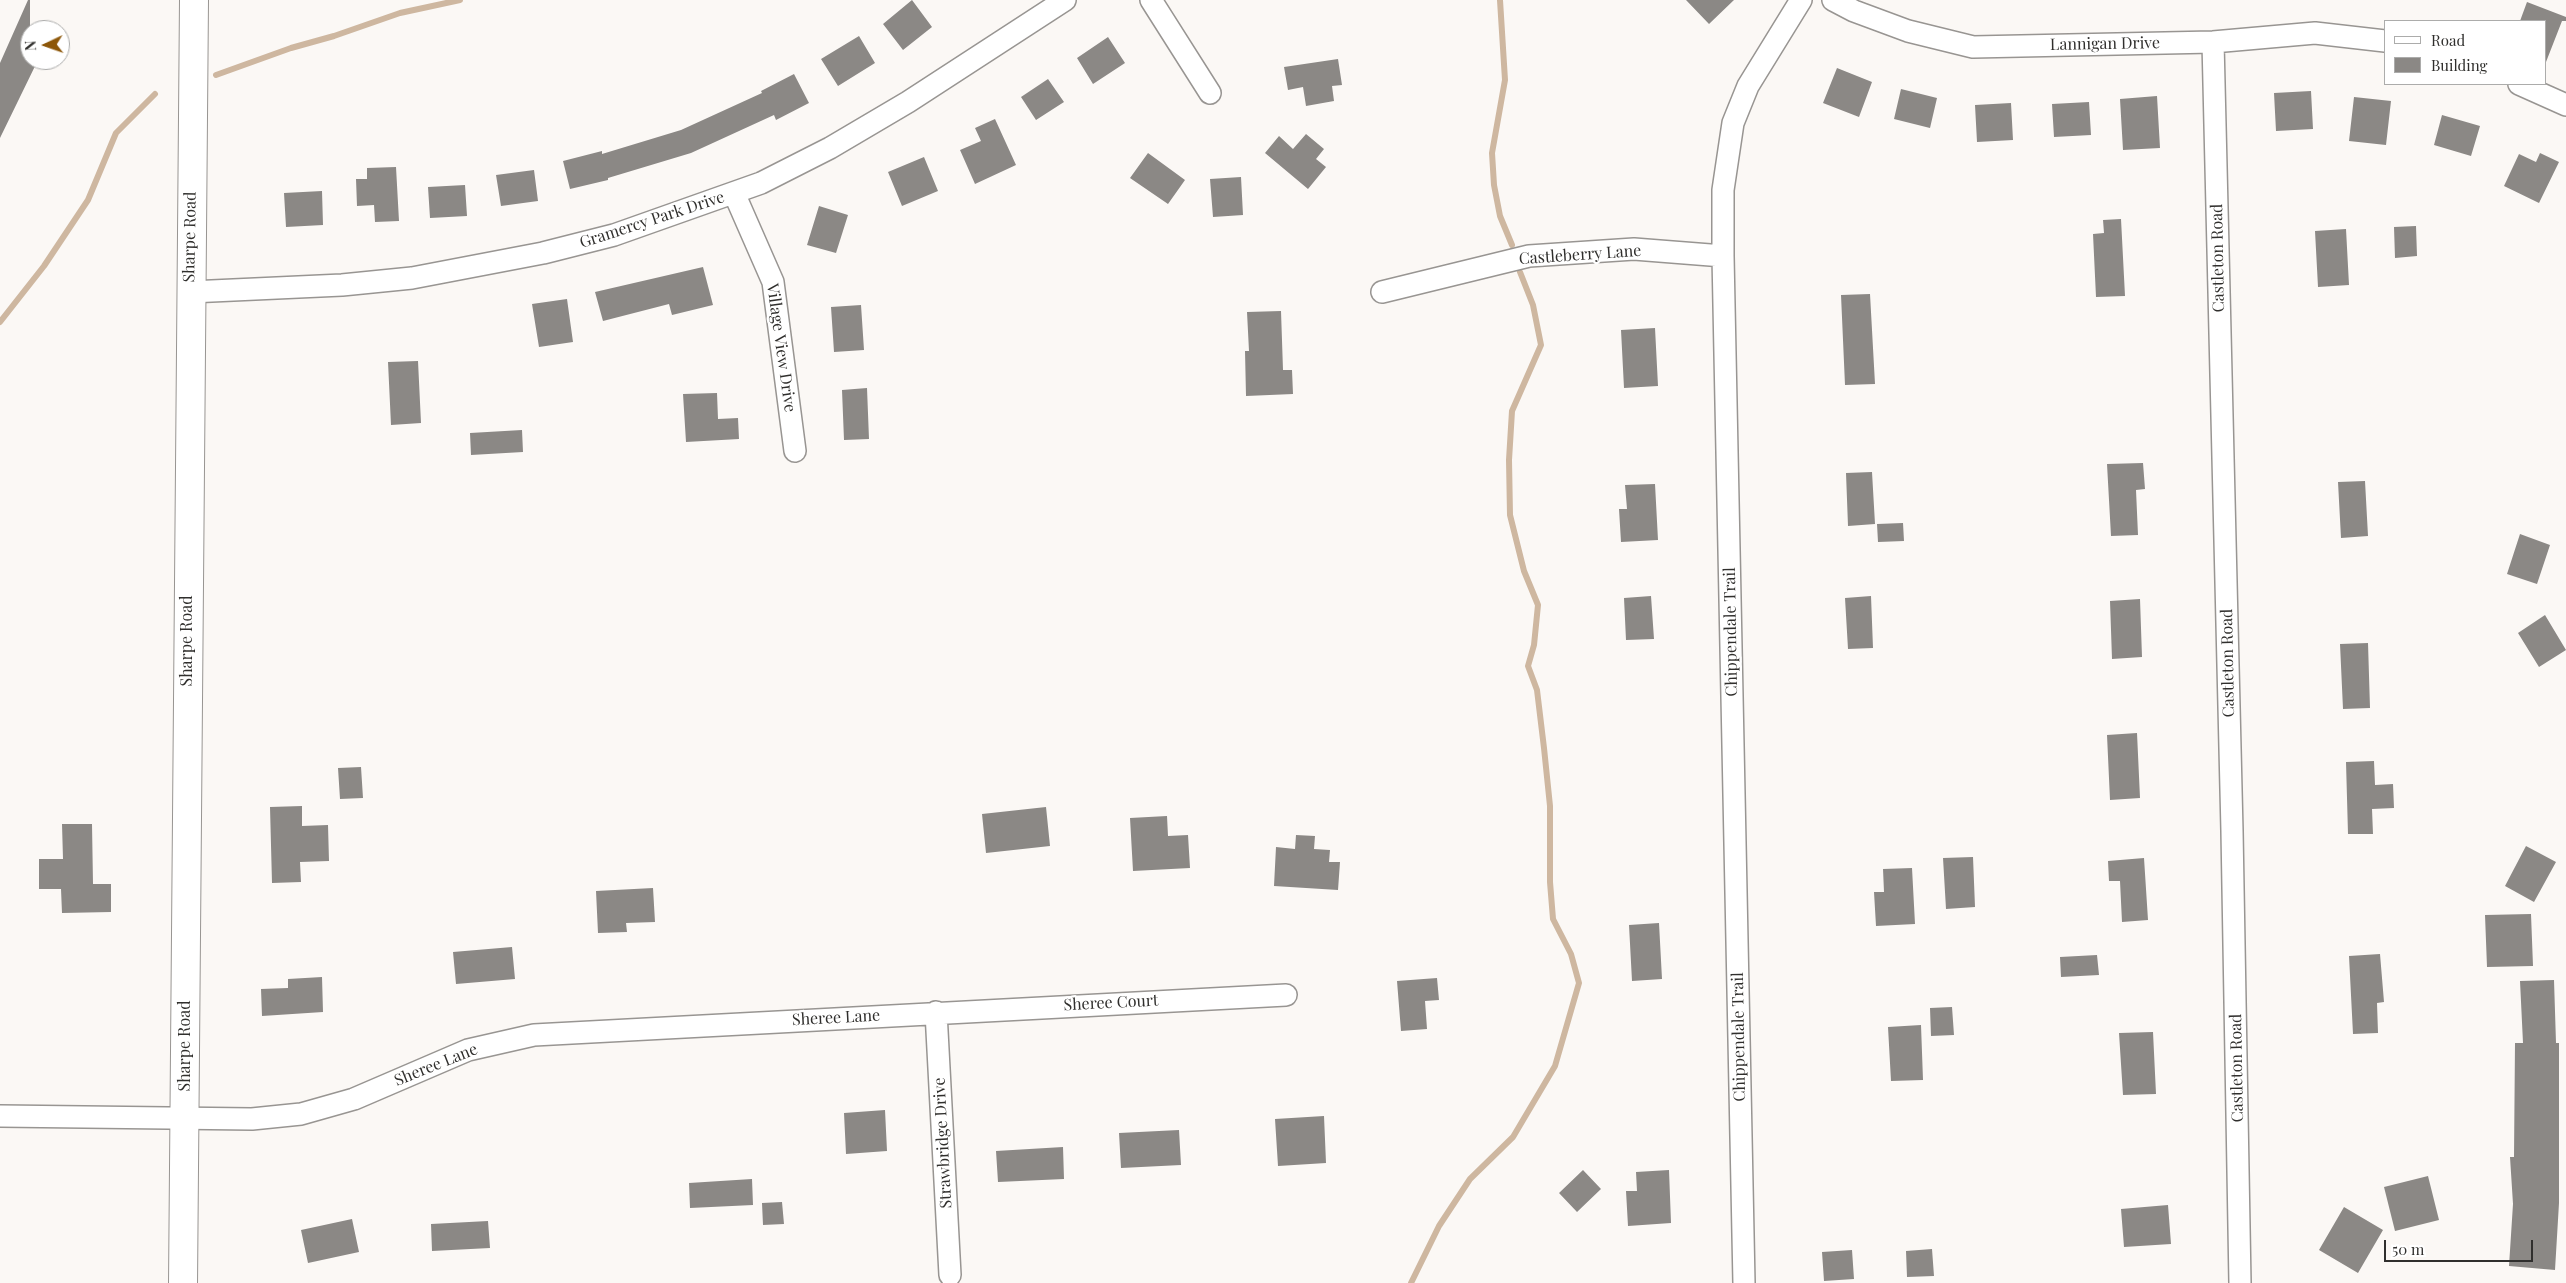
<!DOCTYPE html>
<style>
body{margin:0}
#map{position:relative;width:2566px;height:1283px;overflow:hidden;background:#fbf8f5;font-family:"Playfair Display",serif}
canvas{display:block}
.legend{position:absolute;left:2384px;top:20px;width:162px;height:65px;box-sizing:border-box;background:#fff;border:1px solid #acacab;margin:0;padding:6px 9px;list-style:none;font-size:15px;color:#302f2d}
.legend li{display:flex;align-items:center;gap:10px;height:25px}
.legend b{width:25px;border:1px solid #acacab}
.north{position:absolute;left:20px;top:20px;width:50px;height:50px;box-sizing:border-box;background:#fff;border:1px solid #acacab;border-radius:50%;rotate:267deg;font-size:14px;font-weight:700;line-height:20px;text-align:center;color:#302f2d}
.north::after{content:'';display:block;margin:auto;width:18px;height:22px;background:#8d5709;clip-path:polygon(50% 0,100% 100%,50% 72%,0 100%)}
.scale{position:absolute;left:2384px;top:1240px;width:149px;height:22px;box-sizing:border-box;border:2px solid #302f2d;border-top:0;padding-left:6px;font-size:15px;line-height:18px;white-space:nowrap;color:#302f2d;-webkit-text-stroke:4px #fff;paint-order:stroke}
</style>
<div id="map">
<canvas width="2566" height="1283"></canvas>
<ul class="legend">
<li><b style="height:6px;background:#fff"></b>Road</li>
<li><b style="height:14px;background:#8b8885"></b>Building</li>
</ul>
<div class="north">N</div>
<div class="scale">50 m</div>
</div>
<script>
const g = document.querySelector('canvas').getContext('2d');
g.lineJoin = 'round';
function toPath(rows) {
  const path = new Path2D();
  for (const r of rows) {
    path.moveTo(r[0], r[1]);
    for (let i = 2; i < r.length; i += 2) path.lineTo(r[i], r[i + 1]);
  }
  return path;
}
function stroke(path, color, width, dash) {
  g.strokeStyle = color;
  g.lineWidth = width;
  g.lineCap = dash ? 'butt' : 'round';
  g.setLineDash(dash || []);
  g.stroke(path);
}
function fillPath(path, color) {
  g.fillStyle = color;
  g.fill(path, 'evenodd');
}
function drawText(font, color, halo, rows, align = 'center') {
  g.font = font + ' "Playfair Display",serif';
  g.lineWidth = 4.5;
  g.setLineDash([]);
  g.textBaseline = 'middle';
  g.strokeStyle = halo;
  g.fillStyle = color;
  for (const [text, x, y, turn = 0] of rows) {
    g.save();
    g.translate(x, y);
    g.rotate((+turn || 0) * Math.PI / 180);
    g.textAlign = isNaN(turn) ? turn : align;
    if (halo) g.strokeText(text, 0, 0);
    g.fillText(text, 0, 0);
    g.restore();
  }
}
stroke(toPath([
 [1500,0,1505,80,1492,153,1494,185,1500,216,1512,245],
 [216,75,291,48,334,36,400,13,460,0],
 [0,322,44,266,88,200,116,133,155,94],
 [1411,1283,1439,1226,1470,1179,1513,1137,1555,1066,1579,983,1571,954,1553,919,1550,882,1550,806,1544,748,1537,690,1528,666,1534,645,1538,605,1524,571,1510,515,1509,460,1512,411,1541,345,1533,305,1520,272]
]), '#ceb7a0', 6);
fillPath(toPath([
 [28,0,30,0,30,60,38,60,0,138,0,63],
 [912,0,932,27,903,50,883,24],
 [1686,0,1734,0,1709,24],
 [2527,2,2566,17,2566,21,2562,21,2546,62,2545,21,2520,21],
 [859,36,875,63,838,86,821,59],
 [1108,37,1125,63,1093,84,1077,58],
 [1338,59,1342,85,1332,86,1334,101,1306,106,1303,87,1288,90,1284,67],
 [1837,68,1872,82,1859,117,1823,103],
 [794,74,809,103,776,120,774,115,691,153,608,178,608,180,570,189,563,161,602,151,602,154,681,130,762,93,761,91],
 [1048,79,1064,102,1036,120,1021,97],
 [1901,89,1937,98,1930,128,1894,119],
 [2311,91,2313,129,2276,131,2274,93],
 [2157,96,2160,148,2123,150,2120,99],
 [2354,97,2391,101,2386,145,2349,141],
 [2089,102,2091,135,2054,137,2052,104],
 [2011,103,2013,140,1977,142,1975,105],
 [2442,115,2480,126,2471,156,2434,145],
 [995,119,1016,165,975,184,960,150,981,141,975,128],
 [1306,134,1324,149,1316,159,1326,167,1308,189,1265,153,1279,136,1293,149],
 [1148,153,1185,180,1168,204,1130,178],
 [2540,153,2559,162,2539,203,2504,186,2519,154,2536,162],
 [924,157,938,191,902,206,888,172],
 [396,167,399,221,375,222,374,205,357,206,356,179,367,179,367,168],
 [534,170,538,201,501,206,496,175],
 [1241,177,1243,215,1213,217,1210,179],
 [465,185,467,216,430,218,428,187],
 [322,191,323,225,286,227,284,193],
 [819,206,848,215,836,253,807,245],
 [2121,219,2125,296,2096,297,2093,234,2104,233,2103,220],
 [2416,226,2417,256,2395,258,2394,227],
 [2346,229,2349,285,2318,287,2315,231],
 [703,267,713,305,672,315,669,304,603,321,595,292],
 [1870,294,1875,384,1845,385,1841,295],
 [567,299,573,342,539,347,532,304],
 [861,305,864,350,834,352,831,307],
 [1281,311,1283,370,1292,370,1293,394,1246,396,1245,351,1249,351,1247,312],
 [1655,328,1658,386,1624,388,1621,330],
 [418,361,421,423,391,425,388,362],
 [867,388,869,439,844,440,842,390],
 [717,393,718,419,738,418,739,439,686,442,683,394],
 [522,430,523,452,471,455,470,433],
 [2143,463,2145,489,2136,490,2138,535,2111,536,2107,464],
 [1872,472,1875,524,1848,526,1846,473],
 [2365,481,2368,536,2341,538,2338,482],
 [1655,484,1658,540,1621,542,1619,509,1627,509,1625,485],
 [1903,523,1904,541,1878,542,1877,524],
 [2520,534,2550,545,2537,584,2507,574],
 [1651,596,1654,639,1626,640,1624,598],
 [1871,596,1873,648,1848,649,1845,598],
 [2140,599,2142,657,2112,659,2110,601],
 [2545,615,2566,650,2539,667,2518,633],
 [2368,643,2370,708,2343,709,2340,644],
 [2137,733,2140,798,2110,800,2107,735],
 [2374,761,2375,785,2393,784,2394,808,2372,809,2373,834,2348,834,2346,762],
 [361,767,363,798,340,799,338,768],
 [302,806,302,826,328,825,329,861,300,862,301,882,272,883,270,807],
 [1046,807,1050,846,986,853,982,814],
 [1167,816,1168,836,1188,835,1190,868,1133,871,1130,818],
 [62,824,92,824,93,884,111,884,111,912,62,913,61,889,39,889,39,859,63,859],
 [1296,835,1315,836,1314,849,1330,850,1329,862,1340,862,1338,890,1274,886,1276,847,1295,849],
 [2526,846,2556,862,2534,902,2505,886],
 [1973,857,1975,907,1946,909,1943,858],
 [2144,858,2148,920,2122,922,2120,881,2109,881,2108,861],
 [1912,868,1915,924,1876,926,1874,892,1884,892,1883,869],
 [653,888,655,922,626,923,627,932,598,933,596,891],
 [2531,914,2533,966,2487,967,2485,915],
 [1659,923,1662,979,1632,981,1629,925],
 [512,947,515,979,456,984,453,952],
 [2380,954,2384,1002,2377,1003,2378,1033,2353,1034,2349,956],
 [2097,955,2099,975,2061,977,2060,957],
 [322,977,323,1012,262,1016,261,989,288,988,288,979],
 [1437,978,1439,1000,1425,1001,1427,1029,1401,1031,1397,981],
 [2554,980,2556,1043,2559,1043,2559,1203,2555,1270,2509,1266,2513,1204,2510,1157,2514,1157,2515,1043,2523,1043,2520,981],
 [1952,1007,1954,1035,1931,1036,1930,1008],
 [1921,1025,1923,1080,1891,1081,1888,1027],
 [2153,1032,2156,1094,2123,1095,2119,1033],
 [885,1110,887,1151,846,1154,844,1113],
 [1324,1116,1326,1163,1278,1166,1275,1119],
 [1179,1130,1181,1165,1121,1168,1119,1133],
 [1063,1147,1064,1179,998,1182,996,1151],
 [1583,1170,1601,1189,1577,1212,1559,1193],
 [1669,1170,1671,1223,1628,1226,1626,1191,1637,1191,1636,1172],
 [2428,1176,2439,1220,2395,1231,2384,1187],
 [752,1179,753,1205,690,1208,689,1183],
 [782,1202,784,1224,763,1225,762,1203],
 [2168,1205,2171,1244,2124,1247,2121,1209],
 [2344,1207,2383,1230,2358,1273,2319,1250],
 [352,1219,359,1252,308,1263,301,1230],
 [488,1221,490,1248,432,1251,431,1224],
 [1932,1249,1934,1276,1907,1277,1906,1251],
 [1852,1250,1854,1279,1824,1281,1822,1252]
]), '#8b8885');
const minor = toPath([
 [1151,0,1210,93],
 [1833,0,1854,11,1908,31,1973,47,2213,42,2315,33,2385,41],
 [2213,42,2232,831,2240,1283],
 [2519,84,2566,105],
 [734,193,773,282,795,451],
 [190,292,342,285,412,278,543,253,614,235,761,183,830,148,908,102,1065,0],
 [1382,292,1529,256,1634,249,1723,256],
 [936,1012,950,1275],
 [0,1116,252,1119,301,1114,354,1099,468,1050,534,1035,1286,995],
 [1744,1283,1723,256,1723,190,1733,123,1748,86,1801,0]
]);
const tertiary = toPath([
 [183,1283,194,0]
]);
stroke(minor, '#989592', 24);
stroke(tertiary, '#989592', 30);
stroke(minor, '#fff', 21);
stroke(tertiary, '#fff', 28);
drawText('16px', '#302f2d', '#fff', [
 ["Lannigan Drive",2105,44,-1],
 ["Gramercy Park Drive",652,220,-18],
 ["Sharpe Road",190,237,-89],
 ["Castleberry Lane",1580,255,-4],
 ["Castleton Road",2218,258,-91],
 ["Village View Drive",781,348,82],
 ["Chippendale Trail",1731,632,-91],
 ["Sharpe Road",187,641,-90],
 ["Castleton Road",2228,663,-91],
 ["Sheree Court",1111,1003,-3],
 ["Sheree Lane",836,1018,-3],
 ["Chippendale Trail",1739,1037,-91],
 ["Sharpe Road",185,1046,-90],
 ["Sheree Lane",436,1065,-22],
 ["Castleton Road",2237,1068,-91],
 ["Strawbridge Drive",943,1143,-93]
]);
</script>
